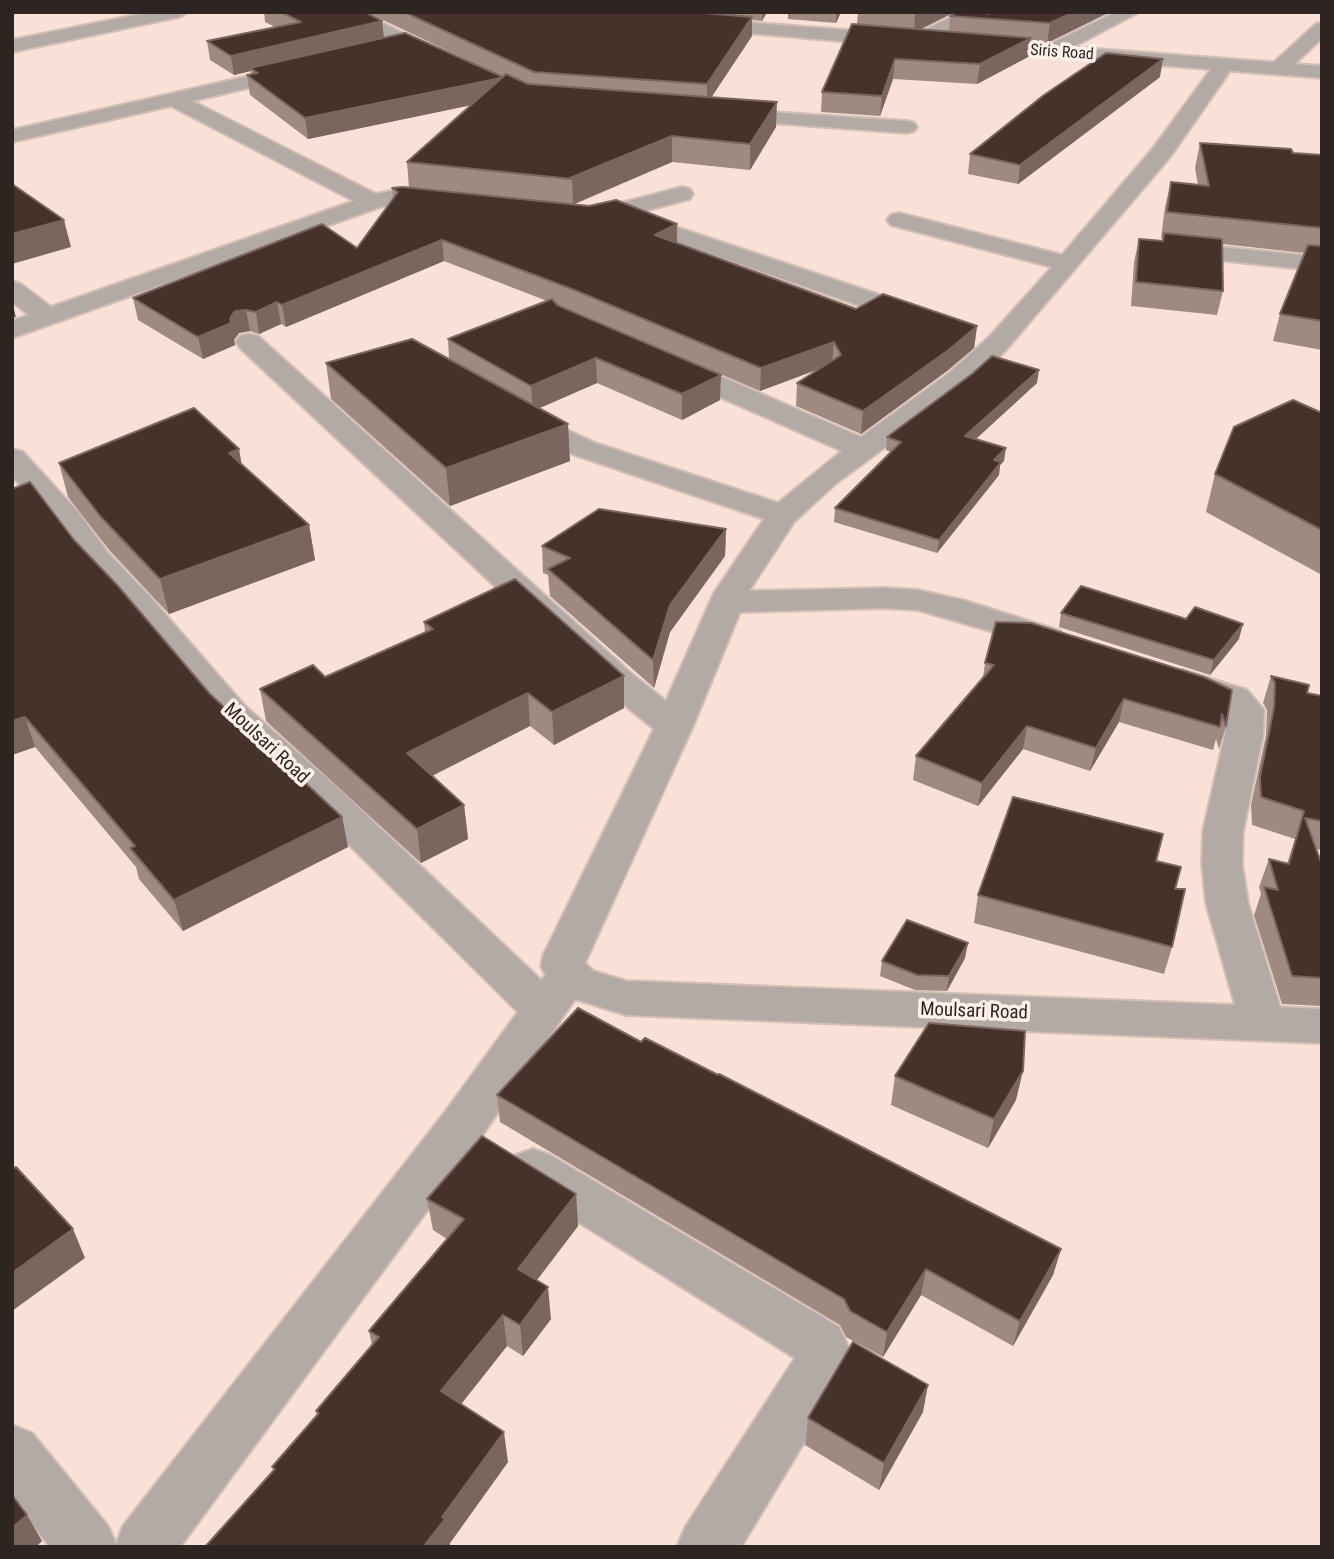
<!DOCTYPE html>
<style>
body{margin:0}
#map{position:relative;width:1334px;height:1559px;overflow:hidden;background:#f9e1d7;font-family:"Roboto Condensed",sans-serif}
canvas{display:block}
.frame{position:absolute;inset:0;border:14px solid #2e2522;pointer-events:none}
</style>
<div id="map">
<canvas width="1334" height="1559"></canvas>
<div class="frame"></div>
</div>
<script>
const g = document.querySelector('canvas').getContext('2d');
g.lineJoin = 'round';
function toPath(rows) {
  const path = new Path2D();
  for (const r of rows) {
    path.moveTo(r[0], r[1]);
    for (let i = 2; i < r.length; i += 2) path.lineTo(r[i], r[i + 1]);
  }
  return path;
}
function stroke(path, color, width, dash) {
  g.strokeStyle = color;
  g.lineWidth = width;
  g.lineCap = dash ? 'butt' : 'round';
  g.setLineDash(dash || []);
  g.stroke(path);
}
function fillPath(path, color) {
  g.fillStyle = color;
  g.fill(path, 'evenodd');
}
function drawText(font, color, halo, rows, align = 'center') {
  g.font = font + ' "Roboto Condensed",sans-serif';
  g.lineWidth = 7;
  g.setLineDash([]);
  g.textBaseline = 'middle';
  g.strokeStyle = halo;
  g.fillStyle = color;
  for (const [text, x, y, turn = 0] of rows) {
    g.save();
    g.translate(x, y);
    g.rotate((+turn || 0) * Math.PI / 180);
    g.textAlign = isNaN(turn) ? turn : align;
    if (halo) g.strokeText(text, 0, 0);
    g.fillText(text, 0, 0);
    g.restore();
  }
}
const minor = toPath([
 [151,12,188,12,179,17,12,52,12,40,151,12],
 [336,12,360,12,446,54,448,58,446,62,432,62,336,12],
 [962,12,986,12,922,46,908,46,906,42,908,38,962,12],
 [1116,12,1139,12,1056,56,1049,58,1040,52,1042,48,1116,12],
 [1322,23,1322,38,1285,73,1271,73,1268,69,1271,65,1316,24,1322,23],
 [1224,59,1234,65,1170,157,1006,350,969,385,834,485,794,522,749,591,885,588,918,590,966,601,1060,631,1065,638,1060,645,1048,648,918,610,885,608,740,612,693,726,585,963,593,971,626,981,1235,1005,1206,903,1202,864,1203,831,1225,735,1227,712,1221,706,1169,689,1164,681,1169,673,1182,670,1247,690,1264,710,1263,735,1243,831,1242,864,1248,903,1280,1007,1322,1009,1322,1043,626,1015,575,999,479,1140,180,1547,50,1547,12,1498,12,1425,32,1433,108,1526,116,1544,123,1526,445,1112,518,1012,311,807,219,722,128,613,84,567,56,526,12,476,12,449,23,452,78,512,108,553,152,599,245,706,339,789,541,980,546,975,541,967,543,956,654,729,606,690,240,348,236,342,240,336,249,334,258,336,632,674,666,701,714,593,764,519,575,455,511,425,507,419,511,413,521,410,531,413,595,443,778,503,842,451,663,372,659,366,663,360,673,358,683,360,861,437,949,373,988,338,1052,267,891,225,887,220,891,215,899,213,1062,255,1154,147,1217,61,1224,59],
 [297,65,304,67,307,71,304,75,192,101,376,194,395,190,446,195,454,197,457,202,454,207,446,209,395,204,380,207,12,338,12,321,29,315,12,302,12,281,21,284,51,307,354,201,171,106,12,142,12,130,297,65],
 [724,109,907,121,914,123,917,127,914,131,907,133,717,119,714,115,717,111,724,109],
 [682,187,690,189,693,194,690,199,603,222,582,224,574,222,570,217,574,212,602,208,682,187],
 [658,221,928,311,932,317,928,323,919,325,910,323,650,233,646,228,650,223,658,221],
 [1170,242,1322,257,1322,271,1161,254,1158,249,1161,244,1170,242],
 [533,1149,550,1155,839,1327,852,1355,848,1365,840,1383,741,1547,677,1547,686,1526,795,1358,516,1183,508,1169,516,1155,533,1149]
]);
const tertiary = toPath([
 [627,12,659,12,677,17,898,34,907,40,898,46,677,27,630,16,627,12],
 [976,40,1322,66,1322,78,969,50,967,46,969,42,976,40]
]);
stroke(minor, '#d4bfb6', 4);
stroke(tertiary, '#d4bfb6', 4);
fillPath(minor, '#b4aaa5');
fillPath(tertiary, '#b4aaa5');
fillPath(toPath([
 [264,12,365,12,382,21,384,37,503,77,366,12,767,12,762,21,752,20,752,36,711,97,776,127,750,170,672,162,573,205,856,309,977,326,974,348,947,371,861,434,796,406,797,383,819,369,760,391,578,313,556,304,720,400,682,420,597,383,539,408,570,461,450,506,331,399,326,363,449,359,448,339,547,301,444,261,286,327,281,324,259,334,250,331,239,333,234,340,235,345,203,359,138,320,133,298,357,248,393,198,392,188,409,188,407,162,472,105,308,139,250,95,247,75,251,74,251,71,234,75,210,60,207,41,275,27,265,22],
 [788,12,841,12,836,23,788,19],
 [858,12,955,12,920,30,949,32,950,16,958,12,1110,12,1047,43,1030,41,1028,57,977,84,893,79,880,116,821,112,822,92,857,25],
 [1160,77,1018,184,968,174,970,154],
 [1200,143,1293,153,1322,155,1322,350,1273,341,1280,314,1305,253,1222,244,1223,291,1217,315,1131,306,1134,262,1139,239,1162,241,1163,238,1161,238,1165,207,1171,182,1198,185,1195,168],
 [1037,383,975,439,1004,461,1000,465,999,475,937,553,834,522,835,508,891,452,886,450,887,437],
 [1322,413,1322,575,1206,512,1215,474],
 [59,463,242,464,309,525,315,560,169,614,110,551,68,497],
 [726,529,725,556,670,632,654,688,550,596,548,575,543,573,542,546],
 [74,540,210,694,342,817,348,847,183,931,139,879,136,867,35,747,12,755],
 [1061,613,1186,619,1239,639,1210,675,1059,627],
 [424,622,624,708,554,745,530,726,432,776,464,805,468,839,421,863,266,721,260,689,325,677,425,632],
 [985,663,1232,690,1226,726,1219,749,1216,739,1213,750,1119,722,1090,771,1023,749,978,806,913,780,916,756,983,678],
 [1271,676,1307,693,1322,696,1322,850,1316,849,1322,865,1322,1006,1282,1004,1254,915,1261,894,1259,887,1269,859,1287,864,1295,839,1252,825,1251,805,1266,735,1267,710,1263,703],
 [1156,861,1175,889,1172,947,1164,974,974,923,978,895],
 [965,958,947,991,915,990,880,976,882,961],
 [641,1042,1061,1249,1053,1275,1013,1346,921,1295,883,1357,846,1337,840,1325,500,1122,497,1095],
 [895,1076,1016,1100,988,1148,891,1105],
 [576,1194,578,1226,537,1280,551,1319,523,1356,507,1346,461,1404,508,1462,450,1543,274,1471,272,1467,317,1415,316,1411,372,1345,369,1331,447,1239,433,1230,427,1199],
 [923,1412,879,1490,805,1445,808,1418]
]), '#9f8a81');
fillPath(toPath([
 [762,12,767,12,762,21],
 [836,12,841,12,836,23],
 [918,12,955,12,914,32,915,14],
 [1074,12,1110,12,1047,43,1050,23],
 [752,17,752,36,707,104,707,84],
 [382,21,384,40,250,68,251,71,234,75,231,56],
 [1031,38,1028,57,977,84,980,64],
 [895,59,893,79,880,116,882,96],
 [1163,59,1160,77,1018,184,1020,165,1024,161],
 [504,77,505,98,308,139,305,118],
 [777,102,776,127,750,170,750,144],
 [672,136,672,162,573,204,572,179,570,179],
 [64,220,71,247,12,264,12,234],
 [677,224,677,245,655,235],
 [442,240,444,261,286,327,282,305],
 [12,301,16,317,12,318],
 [277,302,281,324,259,334,256,312],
 [246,310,250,331,239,333,234,340,235,345,203,359,198,337,230,318,235,311],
 [977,326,974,348,947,371,861,434,863,411],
 [834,342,832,364,760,391,761,368],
 [596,358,597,383,533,411,531,386],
 [1039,370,1037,383,964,450,965,436],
 [721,375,720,400,682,420,682,394],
 [568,424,570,461,450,506,446,468],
 [1006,448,1004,461,1000,465,999,475,937,553,939,540,994,460],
 [239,449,245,483,229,453],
 [309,525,315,560,169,614,160,579],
 [726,529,725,556,670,632,654,688,653,660,670,605],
 [1243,624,1239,639,1210,675,1214,660],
 [624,676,624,708,554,745,552,712],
 [528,693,530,726,412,786,407,753],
 [1124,699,1119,722,1090,771,1096,748],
 [25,717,35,747,12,755,12,721],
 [1027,726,1023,749,978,806,982,783],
 [464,805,468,839,421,863,417,829],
 [342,817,348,847,183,931,174,900],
 [968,943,965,958,947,991,949,976],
 [1023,1071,1016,1100,988,1148,994,1119],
 [576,1194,578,1226,521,1301,518,1269],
 [73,1229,85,1258,12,1311,12,1273],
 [1061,1249,1053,1275,1013,1346,1020,1321],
 [926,1269,921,1295,883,1357,887,1332],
 [548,1287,551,1319,523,1356,520,1325],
 [503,1315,507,1346,447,1422,441,1391],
 [928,1385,923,1412,879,1490,884,1463],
 [504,1432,508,1462,450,1543,450,1547,423,1547,442,1517],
 [27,1515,42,1541,36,1547,12,1547,12,1528]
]), '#7b665f');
const building = toPath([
 [281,12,365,12,382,21,231,56,207,41,301,22,281,12],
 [404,12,691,12,752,17,707,84,534,72,404,12],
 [958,12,987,12,987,14,991,12,1074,12,1050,23,950,16,958,12],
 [852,24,1031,38,980,64,895,59,882,96,822,92,852,24],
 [405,33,503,77,501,78,305,118,247,75,258,73,250,68,405,33],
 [1106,53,1163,59,1020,165,970,154,1044,95,1106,53],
 [506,74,528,84,777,102,750,144,672,136,570,178,572,179,407,162,506,74],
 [1200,143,1291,149,1293,153,1322,155,1322,228,1167,212,1171,182,1209,186,1200,143],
 [12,184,64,220,12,234,12,184],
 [403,187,589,206,616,200,677,224,655,235,856,309,883,294,977,326,950,349,863,411,797,383,841,355,834,342,761,368,577,291,442,240,282,305,277,302,256,312,246,310,235,311,230,318,231,323,198,337,133,298,322,224,357,248,398,192,392,188,403,187],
 [1164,233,1222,239,1223,291,1136,282,1139,239,1163,241,1164,233],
 [1308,245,1322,246,1322,321,1280,314,1308,245],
 [552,299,557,305,721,375,682,394,596,358,531,386,448,339,552,299],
 [412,339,568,424,446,468,326,363,412,339],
 [992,356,1039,370,965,436,1006,448,994,460,1001,462,939,540,835,508,901,442,887,437,972,374,992,356],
 [1293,400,1322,413,1322,530,1215,474,1234,427,1293,400],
 [194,408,239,449,229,453,309,525,160,579,101,517,59,463,194,408],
 [30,482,74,540,118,586,210,694,342,817,174,900,130,848,135,846,25,717,12,721,12,489,30,482],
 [599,509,726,529,670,605,653,660,548,569,570,558,542,546,599,509],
 [515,579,624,676,552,712,528,693,407,753,464,805,417,829,260,689,313,665,325,677,433,629,424,622,515,579],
 [1081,586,1186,619,1195,607,1243,624,1214,660,1061,613,1081,586],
 [996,622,1031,623,1204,677,1232,690,1226,726,1222,714,1220,727,1124,699,1096,748,1027,726,982,783,916,756,994,665,985,663,996,622],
 [1271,676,1309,685,1307,693,1322,696,1322,821,1305,818,1322,865,1322,978,1292,976,1264,887,1278,890,1269,859,1289,864,1304,811,1261,797,1260,777,1274,708,1275,683,1271,676],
 [1013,797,1163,834,1156,861,1181,867,1175,889,1185,889,1172,947,978,895,1013,797],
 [907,920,968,943,949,976,917,975,882,961,907,920],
 [578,1008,641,1042,645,1038,718,1075,719,1074,1061,1249,1020,1321,926,1269,887,1332,850,1311,844,1299,497,1095,578,1008],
 [929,1023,1025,1031,1023,1071,994,1119,895,1076,929,1023],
 [482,1136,576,1194,518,1269,548,1287,520,1325,503,1315,441,1391,504,1432,442,1517,445,1519,423,1547,205,1547,275,1469,272,1467,319,1413,316,1411,379,1337,369,1331,464,1219,427,1199,482,1136],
 [16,1167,73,1229,12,1273,12,1169,16,1167],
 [853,1342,928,1385,884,1463,808,1418,853,1342],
 [12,1495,27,1515,12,1528,12,1495]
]);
fillPath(building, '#45322b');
stroke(building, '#7b665f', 2);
drawText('16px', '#2e2522', '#fff0ea', [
 ["Siris Road",1062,53,4]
]);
drawText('19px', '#2e2522', '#fff0ea', [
 ["Moulsari Road",266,744,43],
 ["Moulsari Road",974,1012,2]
]);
</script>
